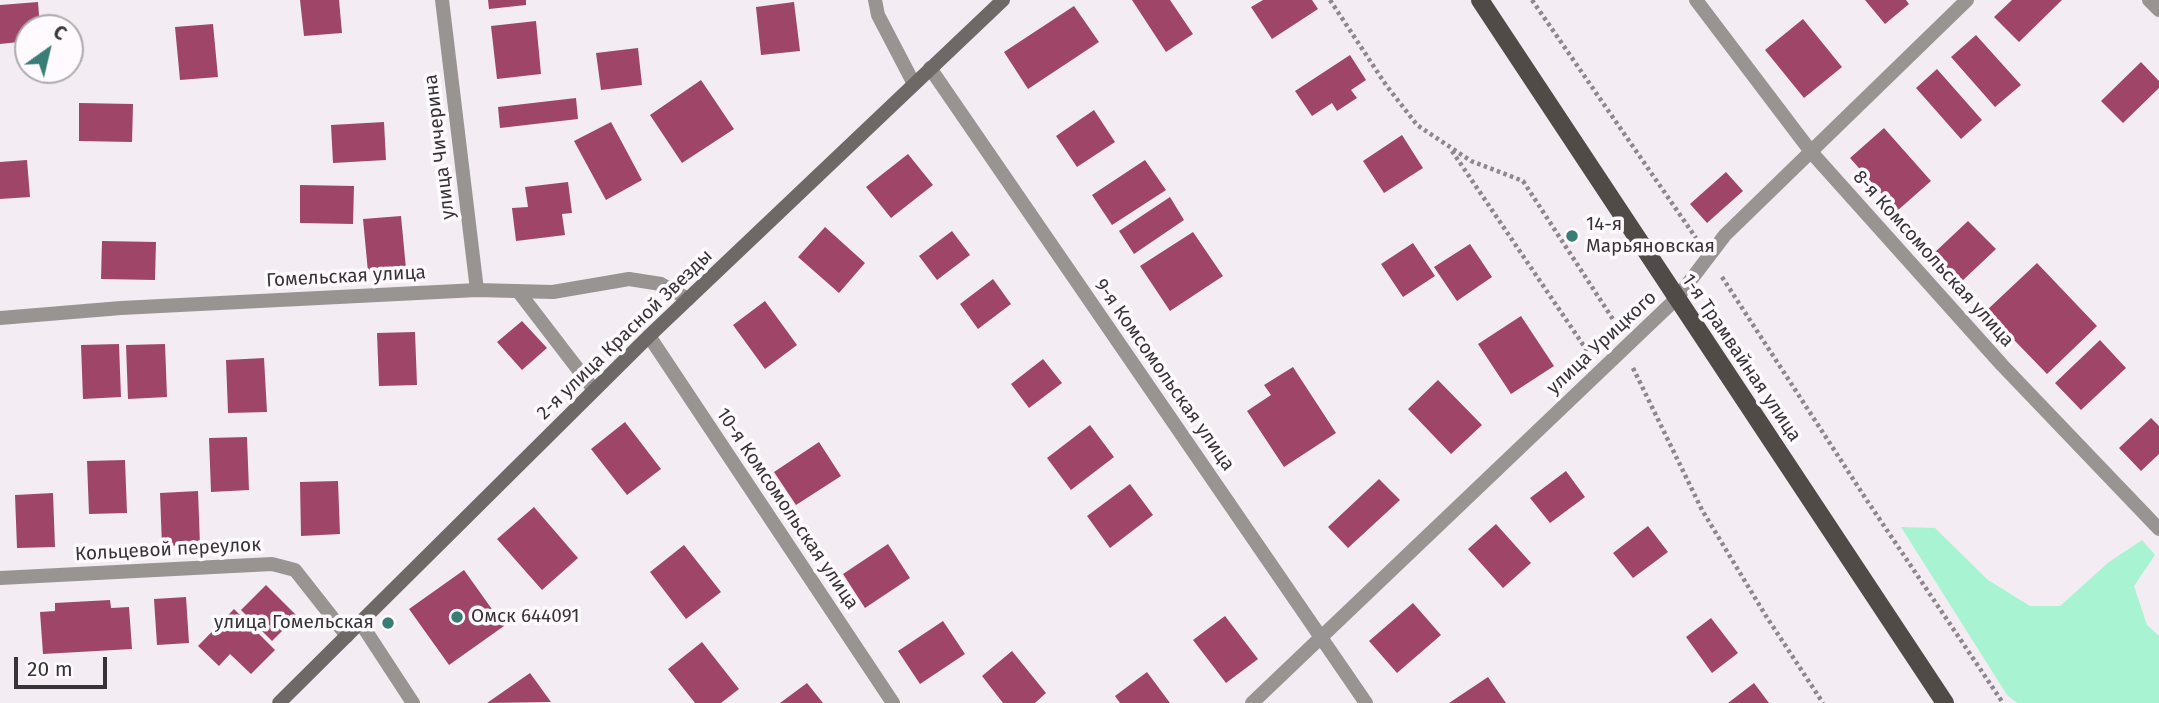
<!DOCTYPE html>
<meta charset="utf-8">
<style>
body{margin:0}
#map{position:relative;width:2159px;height:703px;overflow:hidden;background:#f3ecf3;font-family:"Fira Sans",sans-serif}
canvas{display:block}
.north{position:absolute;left:14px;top:14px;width:70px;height:70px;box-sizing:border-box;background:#fefafe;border:2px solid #aeabae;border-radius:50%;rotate:34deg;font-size:19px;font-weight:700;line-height:28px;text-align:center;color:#373437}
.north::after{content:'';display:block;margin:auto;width:24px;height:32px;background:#397e74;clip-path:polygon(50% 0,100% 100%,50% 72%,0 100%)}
.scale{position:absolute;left:14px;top:657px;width:93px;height:32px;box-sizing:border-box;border:4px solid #373437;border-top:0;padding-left:9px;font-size:21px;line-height:24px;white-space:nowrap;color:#373437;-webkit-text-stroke:5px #fefafe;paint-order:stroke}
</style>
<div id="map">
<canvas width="2159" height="703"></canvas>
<div class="north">С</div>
<div class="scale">20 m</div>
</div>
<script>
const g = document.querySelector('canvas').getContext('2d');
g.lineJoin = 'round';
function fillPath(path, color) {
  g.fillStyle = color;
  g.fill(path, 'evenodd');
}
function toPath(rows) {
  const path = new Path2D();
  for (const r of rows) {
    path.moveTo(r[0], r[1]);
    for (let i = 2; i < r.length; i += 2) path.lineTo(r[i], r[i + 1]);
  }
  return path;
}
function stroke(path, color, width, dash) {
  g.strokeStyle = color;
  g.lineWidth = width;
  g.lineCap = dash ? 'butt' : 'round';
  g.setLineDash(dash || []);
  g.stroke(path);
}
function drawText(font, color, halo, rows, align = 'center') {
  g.font = font + ' "Fira Sans",sans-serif';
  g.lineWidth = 7;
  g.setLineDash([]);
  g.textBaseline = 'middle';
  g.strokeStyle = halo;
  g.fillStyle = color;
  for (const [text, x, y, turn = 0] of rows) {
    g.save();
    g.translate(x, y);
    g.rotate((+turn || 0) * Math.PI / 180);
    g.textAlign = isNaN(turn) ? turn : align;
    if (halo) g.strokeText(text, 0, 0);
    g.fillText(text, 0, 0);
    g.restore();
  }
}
fillPath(toPath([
 [1901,527,1935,528,1988,580,2030,606,2060,606,2109,562,2142,540,2155,555,2134,586,2147,625,2159,636,2159,703,2017,703,2007,695]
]), '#a8f4d2');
fillPath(toPath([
 [300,0,339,0,342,33,304,36],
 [488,0,526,0,526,5,489,9],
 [1132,0,1170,0,1193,34,1166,52],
 [1263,0,1312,0,1318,9,1272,39,1251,7],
 [1865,0,1906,0,1909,4,1885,24],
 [2012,0,2062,0,2019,42,1994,17],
 [38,2,40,28,28,28,28,41,0,44,0,5],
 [794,2,800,51,761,55,756,7],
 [1074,6,1099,42,1028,89,1004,52],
 [1803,19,1842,67,1804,98,1765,50],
 [536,21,541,74,497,79,491,26],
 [213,24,218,77,180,80,175,27],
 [1976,35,2021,85,1995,107,1951,57],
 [638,48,642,85,601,90,596,53],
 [1350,55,1366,80,1351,90,1357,98,1337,111,1332,103,1312,116,1295,91],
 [2141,62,2159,81,2159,88,2123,123,2101,101],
 [1937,69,1982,120,1961,139,1916,88],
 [701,80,734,129,682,163,650,115],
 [576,98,578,119,500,128,498,107],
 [79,103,133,104,132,142,79,141],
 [1094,110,1115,142,1077,167,1056,136],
 [384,122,386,160,333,163,331,125],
 [611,122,642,180,606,200,574,141],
 [1884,128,1931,181,1897,211,1850,158],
 [1402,135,1423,168,1384,193,1363,161],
 [908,154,933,185,891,218,866,187],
 [27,160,30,197,0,199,0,162],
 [1145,160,1166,190,1112,225,1092,195],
 [1726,172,1743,191,1707,223,1690,204],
 [568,182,572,213,562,214,565,235,516,241,512,208,528,207,525,187],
 [300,185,354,186,353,224,300,223],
 [1170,197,1184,220,1134,254,1119,231],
 [401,216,406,269,368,272,363,219],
 [1968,221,1996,249,1960,283,1933,254],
 [825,227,865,263,839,293,798,257],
 [952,231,970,255,937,280,919,256],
 [1193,232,1223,276,1170,311,1140,266],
 [102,241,156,242,155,280,101,279],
 [1413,243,1435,276,1403,297,1381,264],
 [1470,244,1492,277,1457,301,1434,267],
 [2037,263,2097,326,2047,374,1986,311],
 [993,279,1011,304,978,329,960,304],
 [765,301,797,345,765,369,733,325],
 [1521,316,1554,366,1511,394,1478,344],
 [522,321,547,348,522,370,497,342],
 [415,332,417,385,379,386,377,333],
 [2100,340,2126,368,2081,410,2055,383],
 [119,344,121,397,83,399,81,345],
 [165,344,167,397,128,399,126,345],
 [264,358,267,412,228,413,226,360],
 [1043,359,1062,383,1029,408,1011,384],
 [1293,367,1336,433,1284,467,1247,411,1271,395,1264,385],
 [1438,380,1482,425,1451,454,1408,409],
 [2151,418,2159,426,2159,454,2141,471,2119,448],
 [625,422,661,469,627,495,591,449],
 [1090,425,1114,457,1071,490,1047,458],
 [247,437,249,490,211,492,209,438],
 [819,442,841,476,796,505,774,472],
 [125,460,127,513,89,514,87,461],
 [1566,471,1585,497,1550,523,1530,498],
 [1379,479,1400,500,1348,548,1328,527],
 [338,481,340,534,301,536,300,482],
 [1130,484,1153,515,1110,548,1087,516],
 [198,491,200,545,162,546,160,493],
 [53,493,55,547,17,548,15,495],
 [534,507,578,558,542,590,497,539],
 [1496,524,1531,563,1503,588,1468,549],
 [1648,526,1668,552,1633,578,1613,553],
 [888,544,910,578,865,608,843,574],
 [684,545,721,592,686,619,650,572],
 [464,570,504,626,449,665,409,609],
 [266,585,297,616,272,641,241,610],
 [186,597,189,643,157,645,154,599],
 [110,600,111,608,129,607,132,649,43,654,40,612,55,611,55,603],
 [1413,603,1441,635,1397,673,1369,641],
 [234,609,275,650,251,674,230,654,219,666,198,646],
 [1225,616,1258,659,1226,683,1193,640],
 [1711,618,1738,653,1712,673,1686,637],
 [943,621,965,654,920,684,898,651],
 [702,642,739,689,721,703,695,703,668,669],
 [1012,651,1046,693,1035,703,1003,703,982,676],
 [1147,672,1170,703,1120,703,1115,696],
 [530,673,551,702,487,703],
 [1488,677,1506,703,1449,703],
 [807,683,823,703,780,703],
 [1754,683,1769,703,1728,703]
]), '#9f4668');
stroke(toPath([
 [1330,0,1386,85,1417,125,1471,161,1523,181,1618,327],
 [1532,0,1696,238],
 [1452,151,1588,352],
 [1722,277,1866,499,2003,703],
 [1633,368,1702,510,1766,616,1823,703]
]), '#8d888d', 4.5, [3.5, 3.5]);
stroke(toPath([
 [442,0,477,290],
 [875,0,878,15,914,84],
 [1696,0,1812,153,2002,365,2159,529],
 [2149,0,2159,10],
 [930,68,1366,703],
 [518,291,594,390],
 [0,318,121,308,477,290,553,292,629,279,661,284,688,299],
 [649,336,893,703],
 [0,578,272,564,295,570,347,636],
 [360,622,413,703],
 [1252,703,1677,298,1725,235,1967,0]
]), '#979492', 14);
stroke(toPath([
 [279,703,649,336,1003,0]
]), '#6e6966', 14);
stroke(toPath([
 [1480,0,1945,703]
]), '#514b48', 18);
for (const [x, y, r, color] of [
 [1572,236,7,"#397e74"],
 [457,617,7,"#397e74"],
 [388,623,7,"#397e74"]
]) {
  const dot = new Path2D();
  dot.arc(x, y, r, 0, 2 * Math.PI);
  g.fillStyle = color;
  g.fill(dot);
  stroke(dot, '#fefafe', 2.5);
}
drawText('19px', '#373437', '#fefafe', [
 ["улица Чичерина",440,147,-97],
 ["8-я Комсомольская улица",1933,259,48],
 ["Гомельская улица",346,277,-3],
 ["2-я улица Красной Звезды",625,335,-44],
 ["улица Урицкого",1602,343,-43],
 ["1-я Трамвайная улица",1741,358,56],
 ["9-я Комсомольская улица",1164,375,55],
 ["10-я Комсомольская улица",787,509,56],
 ["Кольцевой переулок",168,550,-3]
]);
drawText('19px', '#373437', '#fefafe', [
 ["14-я",1586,225],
 ["Марьяновская",1586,247],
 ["Омск 644091",471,617],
 ["улица Гомельская",374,623,"right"]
], 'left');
</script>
